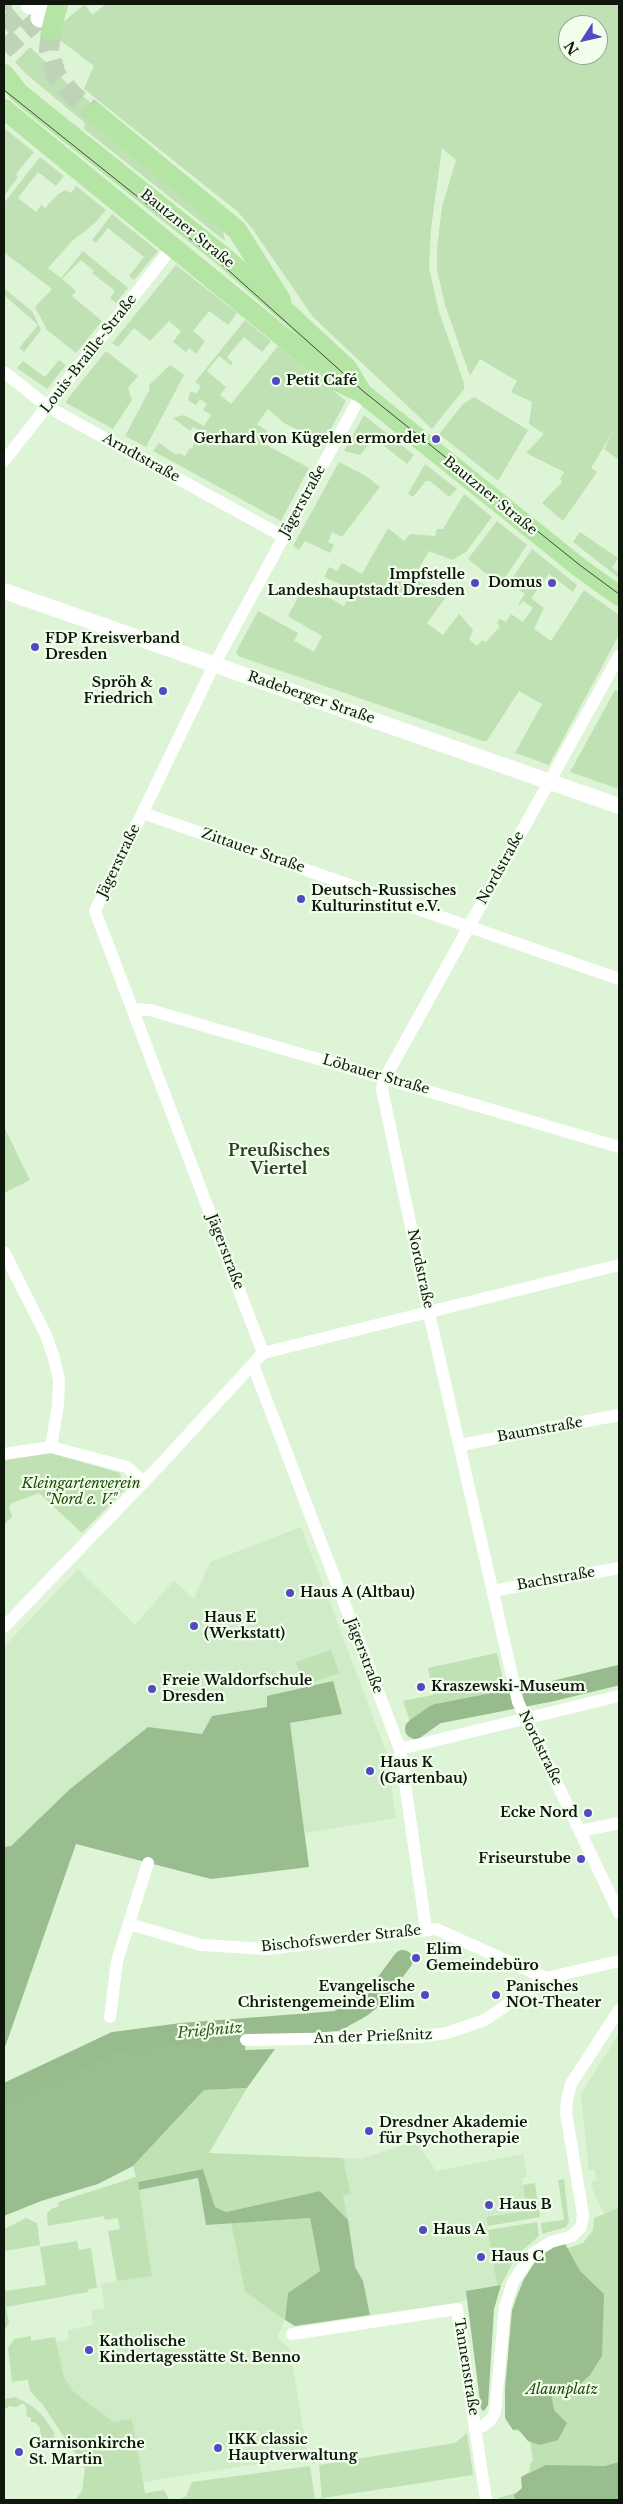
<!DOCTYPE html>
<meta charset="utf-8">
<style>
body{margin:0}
#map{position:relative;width:623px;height:2504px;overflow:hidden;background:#def4d6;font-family:"Libre Baskerville",serif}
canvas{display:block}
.frame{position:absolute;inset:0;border:5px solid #0f170d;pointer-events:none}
.north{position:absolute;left:558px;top:15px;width:50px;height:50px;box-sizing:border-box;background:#f1feec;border:1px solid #97a293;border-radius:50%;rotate:235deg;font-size:14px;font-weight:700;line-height:20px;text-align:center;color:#0f170d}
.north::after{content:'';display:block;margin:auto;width:18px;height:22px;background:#5349c0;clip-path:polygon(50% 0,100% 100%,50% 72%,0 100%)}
</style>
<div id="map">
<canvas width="623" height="2504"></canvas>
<div class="frame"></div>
<div class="north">N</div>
</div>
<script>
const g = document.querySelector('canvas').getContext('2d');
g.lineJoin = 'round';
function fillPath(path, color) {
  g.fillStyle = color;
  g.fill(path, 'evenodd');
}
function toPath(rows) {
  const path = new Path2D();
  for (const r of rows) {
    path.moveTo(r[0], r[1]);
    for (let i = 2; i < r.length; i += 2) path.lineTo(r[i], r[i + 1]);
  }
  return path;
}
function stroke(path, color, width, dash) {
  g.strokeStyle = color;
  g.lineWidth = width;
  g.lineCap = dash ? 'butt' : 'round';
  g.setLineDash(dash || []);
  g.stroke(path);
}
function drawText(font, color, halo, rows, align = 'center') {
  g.font = font + ' "Libre Baskerville",serif';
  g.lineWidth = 4.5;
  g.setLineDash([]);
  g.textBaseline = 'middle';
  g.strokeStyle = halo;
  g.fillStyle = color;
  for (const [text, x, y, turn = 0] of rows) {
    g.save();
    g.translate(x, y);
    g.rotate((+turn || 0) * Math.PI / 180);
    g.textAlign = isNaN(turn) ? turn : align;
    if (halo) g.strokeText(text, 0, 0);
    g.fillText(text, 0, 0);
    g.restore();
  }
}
fillPath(toPath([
 [301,1527,386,1751,396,1818,305,1833,290,1723,341,1714,333,1681,268,1707,212,1716,203,1734,148,1727,70,1789,11,1846,4,1847,4,1647,78,1569,135,1625,174,1580,194,1599,210,1562],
 [619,2034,619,2208,604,2214,593,2191,591,2181,597,2181,595,2170,589,2170,581,2097,582,2092],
 [416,2141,436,2171,523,2154,527,2177,522,2178,528,2211,486,2217,497,2286,467,2291,467,2299,456,2303,370,2315,363,2281,355,2267,343,2195,351,2193,343,2158,360,2159],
 [198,2178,206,2225,231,2223,245,2292,285,2320,277,2337,290,2349,308,2456,143,2482,132,2420,113,2422,72,2390,64,2378,56,2342,69,2340,68,2330,93,2325,91,2311,105,2308,101,2284,152,2275,139,2190]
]), '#d0ebc7');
fillPath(toPath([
 [85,4,92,15,106,4,619,4,619,460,604,449,614,430,591,468,597,472,563,521,542,503,562,482,560,479,564,472,526,453,544,434,529,424,532,402,511,392,517,381,480,359,470,376,445,305,437,270,437,249,442,207,456,160,442,148,431,229,429,268,439,312,464,383,464,389,432,429,313,317,254,231,238,212,84,89,94,66,56,37,62,23],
 [568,25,598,25,598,55,568,55],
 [30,47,66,82,96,107,223,230,225,241,84,129,85,123,25,73,15,62],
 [4,128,34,152,16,174,18,177,4,196],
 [40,157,64,176,56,186,38,172,18,198,36,212,41,205,45,208,58,194,66,190,71,193,76,186,106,210,95,223,72,241,48,268,61,278,83,251,128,288,116,303,110,298,115,291,92,273,94,271,81,260,62,279,76,291,72,296,102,321,76,353,47,330,35,307,52,289,5,253,4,254,4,203],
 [112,214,158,251,134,280,129,276,144,257,108,228,96,243,92,240],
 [176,265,237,313,228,325,209,311,193,331,205,341,196,354,189,348,186,352,173,342,181,331,169,321,150,341,134,328,118,347,112,343],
 [5,289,32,311,41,330,24,352,19,348,38,325,4,295],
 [245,320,271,341,262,352,244,337,227,357,233,363,231,365,219,356,207,371,226,387,220,395,231,404,278,346,346,401,323,443,284,423,268,409,257,424,267,431,261,442,309,468,281,521,153,451,159,443,177,455,179,453,185,456,190,448,192,449,198,430,193,427,190,431,173,418,184,415,204,426,211,415,203,410,207,404,200,399,196,405,188,401,189,395,191,391,196,394,201,386,195,382],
 [106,351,138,376,128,388,132,400,113,429,66,403,66,401],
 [59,360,66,365,47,389,17,368,23,361,45,377],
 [170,365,184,375,146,447,125,436,150,389,149,385],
 [474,397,528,430,498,481,439,434,463,404],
 [364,415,414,455,407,464,374,438,360,455,344,451],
 [339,462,366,476,380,487,342,537,332,532,328,542,334,545,330,553,305,541,299,550,293,546],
 [425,464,457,489,449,497,430,481,426,481,413,497,408,494],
 [464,494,492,517,466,552,452,560,429,551,413,578,446,597,427,623,443,635,459,614,473,630,469,639,477,646,482,640,486,642,500,626,497,623,500,619,506,622,511,614,523,622,533,608,523,601,520,605,518,604,525,594,509,583,532,549,577,585,573,592,549,574,531,598,544,608,534,629,551,641,584,590,619,615,619,635,549,765,515,753,542,704,519,691,486,742,238,656,236,652,258,611,298,633,294,641,314,652,322,636,288,616,305,584,344,606,353,590,324,577,329,567,337,571,342,563,362,574,388,528,404,541,410,534,435,536,437,529,443,529],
 [497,521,527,545,500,585,468,559],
 [580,532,618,558,612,568,619,573,619,578,573,542],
 [615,690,619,692,619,789,570,772],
 [4,1127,30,1180,4,1193],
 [51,1453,120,1473,125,1489,82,1533,39,1493,12,1503,9,1506,12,1517,4,1525,4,1459,27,1454],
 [331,1650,339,1673,304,1685,296,1662],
 [497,1653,506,1693,433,1709,412,1728,409,1727,409,1718,403,1701,433,1695,428,1668],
 [247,2088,209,2153,343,2158,351,2194,343,2195,348,2220,320,2191,226,2212,215,2207,203,2169,138,2182,152,2276,117,2281,108,2231,120,2229,118,2218,105,2220,104,2216,48,2226,47,2214,51,2209,59,2206,58,2202,136,2177,133,2166,204,2090],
 [564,2179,569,2222,566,2227,542,2234,541,2223,564,2220,558,2180],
 [535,2183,540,2217,488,2226,486,2217,527,2211,523,2185],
 [619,2208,619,2500,498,2500,498,2498,519,2492,522,2488,521,2477,529,2472,531,2461,533,2461,530,2441,523,2432,513,2430,505,2418,505,2389,515,2299,524,2279,549,2254,583,2243,593,2230,594,2218],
 [26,2218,37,2223,40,2245,4,2251,4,2229],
 [310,2218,320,2271,288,2293,285,2320,245,2292,231,2223],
 [537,2222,539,2236,517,2255,501,2285,497,2286,488,2230],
 [77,2241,79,2250,91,2248,97,2288,88,2289,88,2292,6,2307,9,2323,4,2331,4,2291,46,2285,40,2247],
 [31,2336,31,2341,55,2337,64,2377,72,2390,113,2422,132,2419,145,2493,164,2490,168,2498,172,2500,75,2500,82,2491,85,2469,43,2405,30,2391,28,2380,12,2382,8,2348,14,2339],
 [16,2397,32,2406,43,2416,54,2432,55,2439,37,2443,41,2436,40,2428,35,2422,31,2422,31,2417,27,2417,26,2407,23,2403,17,2407,8,2406,8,2408,4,2409,4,2399],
 [467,2433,473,2475,323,2498,323,2500,179,2500,186,2496,192,2482,310,2466,315,2499,322,2498,319,2465,455,2443]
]), '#c0e1b4');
fillPath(toPath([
 [333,1681,342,1714,290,1723,309,1867,211,1879,76,1844,4,2050,4,1847,11,1846,70,1789,148,1727,202,1734,212,1716,267,1707,267,1696],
 [247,2023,245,2050,275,2049,247,2088,204,2090,133,2166,98,2184,41,2201,4,2216,4,2087,6,2088,117,2035],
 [203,2169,215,2207,226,2212,320,2191,348,2220,355,2267,363,2281,370,2315,295,2326,285,2320,288,2293,320,2271,310,2218,206,2225,198,2178,139,2190,138,2182],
 [564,2242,580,2271,604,2294,602,2356,590,2375,579,2385,563,2391,562,2386,553,2385,550,2388,554,2410,567,2423,558,2440,540,2445,528,2441,518,2429,513,2430,505,2418,505,2389,512,2310,524,2279,537,2259,552,2245],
 [501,2285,494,2309,488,2405,484,2411,481,2409,466,2291],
 [619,2462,619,2500,515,2500,514,2495,522,2488,521,2477,546,2465,605,2466]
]), '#9abd8f');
stroke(toPath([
 [415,1729,436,1714,549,1692,619,1675],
 [4,2094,114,2042,182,2033,337,2021,362,2007,377,1995,403,1960]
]), '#98bb8d', 20);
stroke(toPath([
 [4,28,30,5],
 [4,50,40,18]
]), '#bfd3b8', 19, [19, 9]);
stroke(toPath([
 [4,6,11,4],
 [51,31,49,50,56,75,73,95,95,113]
]), '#bfd3b8', 20, [20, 10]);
stroke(toPath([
 [4,372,48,407,284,537],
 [4,461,173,246],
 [619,656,385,1078,382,1089,429,1313,518,1702,619,1913],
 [143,813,619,979],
 [133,1009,150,1010,619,1147],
 [4,1252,46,1335,54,1358,59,1380,58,1405,51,1447],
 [263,1353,95,911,214,665,362,393],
 [253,1365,400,1749,426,1929],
 [460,1445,619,1415],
 [4,1454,51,1447,127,1467,143,1482],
 [492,1591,619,1568],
 [4,1627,162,1463,263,1353,619,1265],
 [400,1749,619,1696],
 [580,1831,619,1823],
 [129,1924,201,1945,267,1949,436,1929,546,1978],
 [110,2017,117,1961,148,1863],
 [246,2040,417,2037,447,2033,485,2020,546,1978,619,1961],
 [292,2334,457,2309,486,2500],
 [475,2427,483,2426,491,2419,495,2412,505,2307,513,2282,532,2254,551,2242,572,2236,581,2227,583,2215,566,2113,567,2099,571,2084,619,2010]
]), '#fff', 12);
stroke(toPath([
 [4,591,619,806]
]), '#fff', 16);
stroke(toPath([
 [30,5,32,4],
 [40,18,58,4]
]), '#fff', 19);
stroke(toPath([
 [51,31,58,4],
 [4,74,18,92,35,106,224,257,291,316,347,368,362,393],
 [4,109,337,381,362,393,580,568,619,596],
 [95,113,237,230,281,300]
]), '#b5e5a4', 20);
stroke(toPath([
 [4,90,218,261,363,391,581,566,619,594]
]), '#3f4a3b', 1);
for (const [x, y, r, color] of [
 [276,381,5,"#5349c0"],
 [436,439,5,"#5349c0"],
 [475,583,5,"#5349c0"],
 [552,583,5,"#5349c0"],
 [35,647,5,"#5349c0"],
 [163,691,5,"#5349c0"],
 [301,899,5,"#5349c0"],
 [290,1593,5,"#5349c0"],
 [194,1626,5,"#5349c0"],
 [421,1687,5,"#5349c0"],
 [152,1689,5,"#5349c0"],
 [370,1771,5,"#5349c0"],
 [588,1813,5,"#5349c0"],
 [581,1859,5,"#5349c0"],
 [416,1958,5,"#5349c0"],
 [425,1995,5,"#5349c0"],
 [496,1995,5,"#5349c0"],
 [369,2131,5,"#5349c0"],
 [489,2205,5,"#5349c0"],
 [423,2230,5,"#5349c0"],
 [481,2257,5,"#5349c0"],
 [89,2350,5,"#5349c0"],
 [218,2448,5,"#5349c0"],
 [19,2452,5,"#5349c0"]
]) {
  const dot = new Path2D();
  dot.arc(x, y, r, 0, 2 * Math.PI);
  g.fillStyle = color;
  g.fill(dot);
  stroke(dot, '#f1feec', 2);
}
drawText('14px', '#0f170d', '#f1feec', [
 ["Bautzner Straße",187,229,39],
 ["Louis-Braille-Straße",89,354,-52],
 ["Arndtstraße",141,458,29],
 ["Bautzner Straße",490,496,39],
 ["Jägerstraße",303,501,-61],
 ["Radeberger Straße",311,698,19],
 ["Zittauer Straße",253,851,19],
 ["Jägerstraße",119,861,-64],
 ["Nordstraße",501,868,-61],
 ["Löbauer Straße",376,1075,16],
 ["Jägerstraße",225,1252,69],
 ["Nordstraße",420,1269,78],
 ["Baumstraße",540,1430,-10],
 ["Bachstraße",556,1579,-10],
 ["Jägerstraße",364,1656,69],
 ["Nordstraße",540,1748,64],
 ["Bischofswerder Straße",341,1939,-6],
 ["An der Prießnitz",373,2037,-2],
 ["Tannenstraße",466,2367,81]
]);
drawText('bold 14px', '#0f170d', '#f1feec', [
 ["Petit Café",286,381],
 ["Gerhard von Kügelen ermordet",426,439,"right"],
 ["Impfstelle",465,575,"right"],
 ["Landeshauptstadt Dresden",465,591,"right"],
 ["Domus",542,583,"right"],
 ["FDP Kreisverband",45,639],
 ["Dresden",45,655],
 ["Spröh &",153,683,"right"],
 ["Friedrich",153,699,"right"],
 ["Deutsch-Russisches",311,891],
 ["Kulturinstitut e.V.",311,907],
 ["Haus A (Altbau)",300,1593],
 ["Haus E",204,1618],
 ["(Werkstatt)",204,1634],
 ["Freie Waldorfschule",162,1681],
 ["Dresden",162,1697],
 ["Kraszewski-Museum",431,1687],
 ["Haus K",380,1763],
 ["(Gartenbau)",380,1779],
 ["Ecke Nord",578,1813,"right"],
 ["Friseurstube",571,1859,"right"],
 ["Elim",426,1950],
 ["Gemeindebüro",426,1966],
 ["Evangelische",415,1987,"right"],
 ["Christengemeinde Elim",415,2003,"right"],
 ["Panisches",506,1987],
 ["NOt-Theater",506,2003],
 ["Dresdner Akademie",379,2123],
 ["für Psychotherapie",379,2139],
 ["Haus B",499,2205],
 ["Haus A",433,2230],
 ["Haus C",491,2257],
 ["Katholische",99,2342],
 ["Kindertagesstätte St. Benno",99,2358],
 ["IKK classic",228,2440],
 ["Hauptverwaltung",228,2456],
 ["Garnisonkirche",29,2444],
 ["St. Martin",29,2460]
], 'left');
drawText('italic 14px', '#1d4907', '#f1feec', [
 ["Kleingartenverein",81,1484],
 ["\"Nord e. V.\"",81,1500],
 ["Alaunplatz",562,2390]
]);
drawText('italic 15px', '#2d591b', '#f1feec', [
 ["Prießnitz",210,2031,-5]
]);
drawText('bold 16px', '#2d3e26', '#f1feec', [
 ["Preußisches",279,1151],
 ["Viertel",279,1169]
]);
</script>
